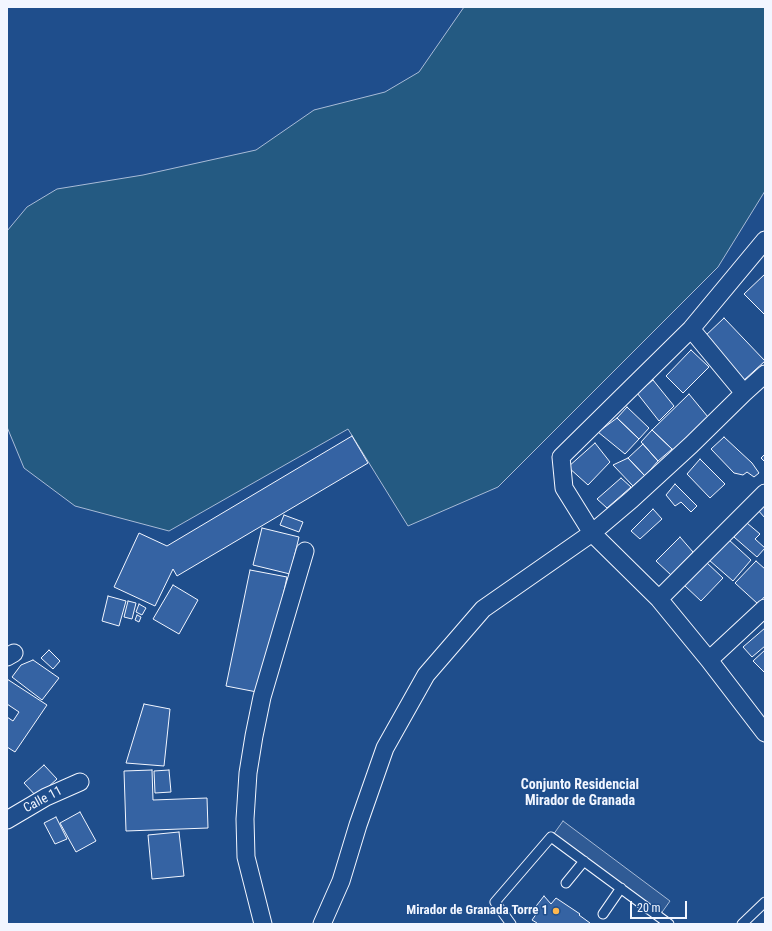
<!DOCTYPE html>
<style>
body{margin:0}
#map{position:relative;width:772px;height:931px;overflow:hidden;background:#1f4e8c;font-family:"Roboto Condensed",sans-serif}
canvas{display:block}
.frame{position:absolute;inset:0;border:8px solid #f2f6ff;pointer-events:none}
.scale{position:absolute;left:630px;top:901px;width:57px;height:18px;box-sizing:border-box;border:2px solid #f2f6ff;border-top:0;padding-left:5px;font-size:12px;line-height:14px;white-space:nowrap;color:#f2f6ff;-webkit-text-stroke:3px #1f4e8c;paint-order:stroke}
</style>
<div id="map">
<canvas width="772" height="931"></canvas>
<div class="frame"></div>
<div class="scale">20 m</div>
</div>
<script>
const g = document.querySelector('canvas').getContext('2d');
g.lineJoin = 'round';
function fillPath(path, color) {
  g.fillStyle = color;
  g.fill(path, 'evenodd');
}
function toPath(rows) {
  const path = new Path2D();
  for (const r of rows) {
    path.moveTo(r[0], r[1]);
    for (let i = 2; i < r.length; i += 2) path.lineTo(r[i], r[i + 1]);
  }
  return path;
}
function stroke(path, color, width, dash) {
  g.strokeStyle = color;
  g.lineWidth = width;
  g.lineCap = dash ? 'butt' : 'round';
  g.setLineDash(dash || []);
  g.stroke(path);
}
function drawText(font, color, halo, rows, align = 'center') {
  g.font = font + ' "Roboto Condensed",sans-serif';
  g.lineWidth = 3;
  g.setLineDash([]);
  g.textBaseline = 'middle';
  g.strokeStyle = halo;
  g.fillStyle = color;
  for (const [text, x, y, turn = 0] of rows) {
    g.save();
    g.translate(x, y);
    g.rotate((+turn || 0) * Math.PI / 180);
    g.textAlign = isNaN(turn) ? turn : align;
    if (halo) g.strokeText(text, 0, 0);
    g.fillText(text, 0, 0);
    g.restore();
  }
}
const green = toPath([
 [464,7,765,7,765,191,718,267,498,487,408,526,348,429,169,531,75,506,24,468,7,427,7,231,27,207,57,189,143,175,256,150,314,110,385,92,419,72,464,7]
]);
fillPath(green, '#245a82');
stroke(green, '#a8bbd7', 1);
const parking = toPath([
 [563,821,670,901,660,915,553,835,563,821]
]);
fillPath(parking, '#305b95');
stroke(parking, '#a8bbd7', 1);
const building = toPath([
 [765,274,765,315,744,294,765,274],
 [724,318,765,361,743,381,703,338,724,318],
 [691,350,709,367,683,393,666,376,691,350],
 [653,380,674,406,659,421,637,393,653,380],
 [689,394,708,417,679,452,672,449,652,430,689,394],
 [627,407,649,428,639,439,617,418,627,407],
 [617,418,639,439,625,454,598,432,617,418],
 [652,430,672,449,658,461,641,442,652,430],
 [352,436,368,463,177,576,173,569,155,606,114,587,139,533,167,546,352,436],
 [724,437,752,463,759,473,754,477,747,472,743,475,734,473,711,449,724,437],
 [595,443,610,462,588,485,568,467,595,443],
 [643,444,658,461,645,476,628,458,643,444],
 [765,454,765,462,761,458,765,454],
 [628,458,645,476,633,486,613,465,628,458],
 [700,459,725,484,710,498,687,474,700,459],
 [621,478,631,487,607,508,597,499,621,478],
 [675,484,697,506,691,512,681,502,675,506,666,495,675,484],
 [765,503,765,518,757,509,765,503],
 [653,509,662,519,640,539,631,531,653,509],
 [284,515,303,522,299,532,280,525,284,515],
 [747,523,760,534,755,539,765,548,757,557,734,537,747,523],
 [262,528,299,537,290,574,253,565,262,528],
 [680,537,693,552,671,575,656,561,680,537],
 [728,539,751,560,733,581,709,560,728,539],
 [756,561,765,569,765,596,758,604,735,583,756,561],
 [706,562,723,578,701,601,684,585,706,562],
 [250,570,287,577,262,693,226,686,250,570],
 [173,585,198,600,179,634,153,619,173,585],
 [108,596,126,601,119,626,102,621,108,596],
 [128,601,136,603,132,619,124,617,128,601],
 [139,604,146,608,142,615,136,612,139,604],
 [137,615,141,617,139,622,135,620,137,615],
 [765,628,765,646,752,657,743,647,765,628],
 [49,650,60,661,53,669,41,658,49,650],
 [765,650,765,673,753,661,765,650],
 [33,660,59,678,42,700,12,677,21,665,33,660],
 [7,679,47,705,15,752,7,747,7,717,13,721,19,712,7,704,7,679],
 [144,704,170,709,164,766,126,763,144,704],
 [44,765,57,779,37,797,24,783,44,765],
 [152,770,153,800,207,798,208,828,126,831,124,771,152,770],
 [169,770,171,792,155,793,154,771,169,770],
 [80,812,96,841,76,852,60,823,80,812],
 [56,817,67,839,55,844,44,823,56,817],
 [179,832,184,876,152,879,148,835,179,832],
 [544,896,551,904,556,898,580,914,579,915,590,923,589,924,536,924,537,923,532,920,537,913,533,910,544,896]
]);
fillPath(building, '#3563a3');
stroke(building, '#f2f6ff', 1);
const service = toPath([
 [566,883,584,861],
 [603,914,621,888],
 [511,924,495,902,551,837,669,924],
 [742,924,765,902]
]);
const minor = toPath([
 [765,240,691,329,561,457,564,488,592,533,659,599,709,660,765,733],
 [691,329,744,393],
 [659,599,765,493],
 [7,657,14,653],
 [709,660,765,608],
 [7,820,46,797,80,782],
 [263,924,246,857,245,819,248,773,254,736,262,697,305,551],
 [322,924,341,881,358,825,385,748,426,675,483,609,592,533,631,500,691,445,744,393,765,374]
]);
stroke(service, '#f2f6ff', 11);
stroke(minor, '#f2f6ff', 19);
stroke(service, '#1f4e8c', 9);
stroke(minor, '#1f4e8c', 17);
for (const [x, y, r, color] of [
 [556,911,4,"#ffb74d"]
]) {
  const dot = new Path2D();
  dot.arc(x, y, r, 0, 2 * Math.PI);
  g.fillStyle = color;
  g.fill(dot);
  stroke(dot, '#1f4e8c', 1.5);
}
drawText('13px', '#f2f6ff', '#1f4e8c', [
 ["Calle 11",43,800,-28]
]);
drawText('bold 13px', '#f2f6ff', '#1f4e8c', [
 ["Mirador de Granada Torre 1",548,911]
], 'right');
drawText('bold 14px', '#f2f6ff', '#1f4e8c', [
 ["Conjunto Residencial",580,785],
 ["Mirador de Granada",580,801]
]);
</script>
